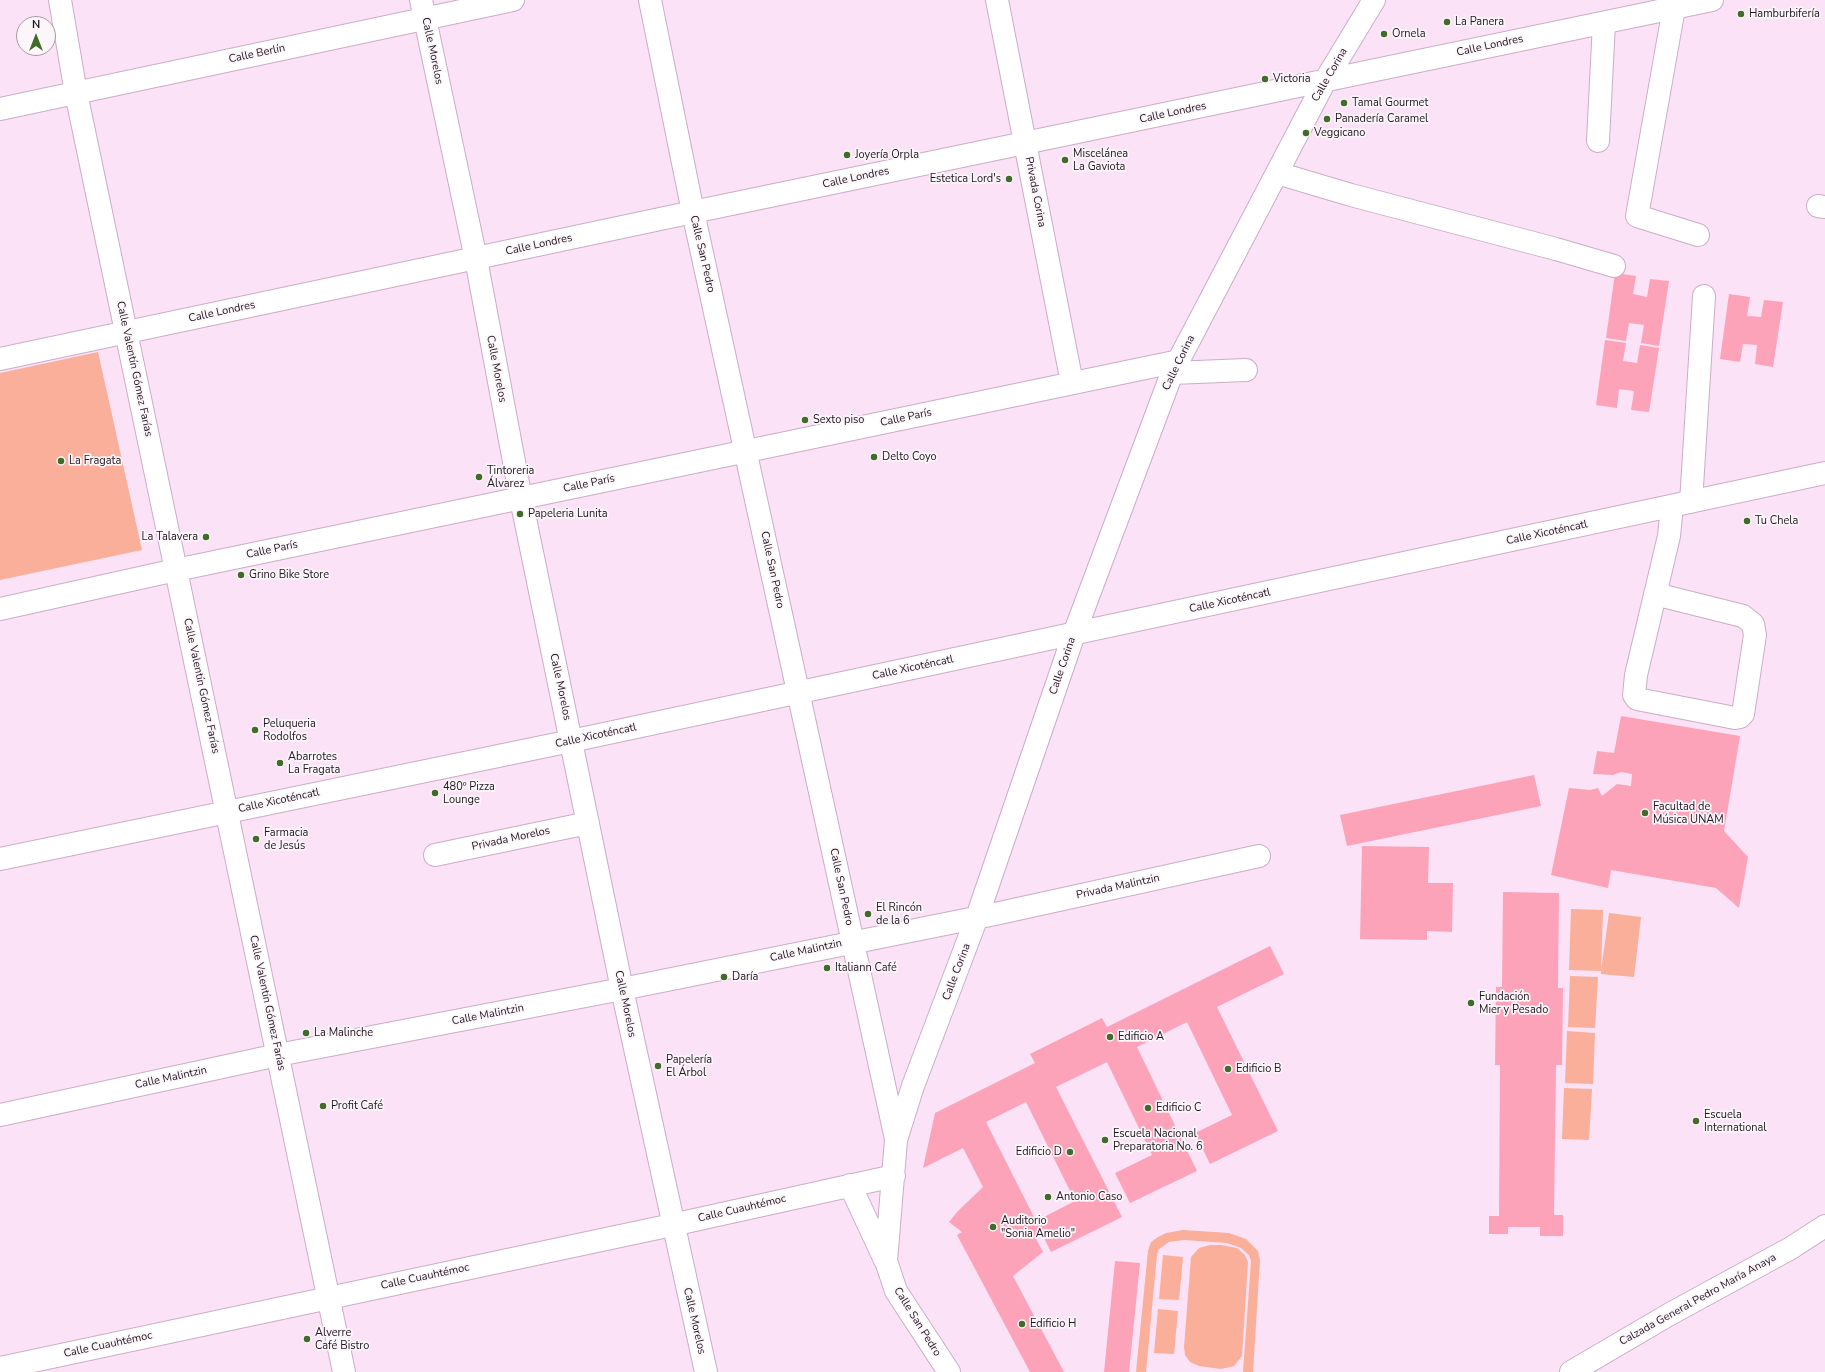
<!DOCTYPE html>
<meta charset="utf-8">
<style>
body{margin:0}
#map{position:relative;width:1825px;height:1372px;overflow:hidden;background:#fbe2f7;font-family:"Nunito Sans",sans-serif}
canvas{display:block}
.north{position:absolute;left:16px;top:16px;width:40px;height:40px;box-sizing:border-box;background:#fcf6fb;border:1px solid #a49ca3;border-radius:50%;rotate:0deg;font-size:11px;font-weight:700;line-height:16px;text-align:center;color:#21161f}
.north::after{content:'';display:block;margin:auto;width:14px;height:18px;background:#416b28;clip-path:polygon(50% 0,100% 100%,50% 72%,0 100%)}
</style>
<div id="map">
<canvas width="1825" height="1372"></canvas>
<div class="north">N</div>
</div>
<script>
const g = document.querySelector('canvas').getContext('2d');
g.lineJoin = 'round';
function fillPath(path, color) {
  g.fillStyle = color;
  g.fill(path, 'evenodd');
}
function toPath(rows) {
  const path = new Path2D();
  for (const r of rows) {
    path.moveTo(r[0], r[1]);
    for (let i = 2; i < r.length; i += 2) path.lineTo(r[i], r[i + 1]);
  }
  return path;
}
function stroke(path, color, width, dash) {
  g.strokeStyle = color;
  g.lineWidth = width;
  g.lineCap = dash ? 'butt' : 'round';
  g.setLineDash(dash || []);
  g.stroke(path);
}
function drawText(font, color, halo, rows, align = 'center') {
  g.font = font + ' "Nunito Sans",sans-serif';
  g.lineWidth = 3.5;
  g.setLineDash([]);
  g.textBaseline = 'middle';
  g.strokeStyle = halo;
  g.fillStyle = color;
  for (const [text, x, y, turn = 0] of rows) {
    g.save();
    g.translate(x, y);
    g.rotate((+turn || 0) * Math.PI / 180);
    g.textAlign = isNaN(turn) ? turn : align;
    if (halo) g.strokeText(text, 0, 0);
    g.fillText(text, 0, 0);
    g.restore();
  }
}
fillPath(toPath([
 [98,352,142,550,0,580,0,373],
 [1571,909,1603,910,1601,971,1609,913,1641,917,1634,977,1601,974,1601,971,1569,970],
 [1570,976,1598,977,1595,1028,1568,1027],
 [1567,1031,1595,1033,1593,1084,1565,1083],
 [1564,1088,1592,1089,1589,1140,1562,1139],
 [1183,1230,1229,1233,1246,1239,1258,1251,1260,1260,1253,1372,1243,1372,1251,1261,1249,1255,1241,1248,1227,1243,1184,1240,1169,1242,1159,1249,1157,1254,1146,1372,1136,1372,1148,1251,1151,1242,1158,1237,1166,1233],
 [1221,1245,1237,1248,1245,1255,1248,1262,1242,1356,1234,1366,1221,1369,1199,1366,1190,1362,1185,1355,1184,1347,1191,1257,1199,1248,1210,1245],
 [1163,1255,1183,1257,1179,1300,1159,1299],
 [1158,1309,1178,1311,1174,1354,1154,1353]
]), '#faaf9a');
fillPath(toPath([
 [1615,273,1636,276,1633,294,1647,297,1650,279,1669,281,1659,346,1641,343,1644,325,1629,323,1626,341,1606,338],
 [1729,294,1750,297,1747,316,1761,317,1764,300,1783,302,1773,367,1755,364,1757,345,1743,344,1740,362,1720,359],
 [1605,340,1626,343,1623,361,1637,363,1640,345,1659,348,1649,412,1631,410,1634,391,1619,389,1617,408,1596,405],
 [1621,716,1740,736,1724,831,1748,857,1739,908,1716,888,1611,870,1608,888,1551,875,1569,788,1590,790,1598,788,1602,796,1617,784,1631,786,1632,774,1621,772,1613,775,1593,774,1597,751,1614,753],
 [1534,775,1541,806,1347,846,1340,815],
 [1362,846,1429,847,1428,883,1453,883,1452,932,1427,931,1427,940,1360,939],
 [1503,892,1559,893,1558,988,1563,988,1562,1065,1556,1065,1554,1215,1563,1215,1563,1236,1540,1236,1540,1227,1508,1227,1508,1234,1489,1234,1489,1216,1499,1216,1500,1065,1495,1065,1496,987,1502,987],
 [1270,946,1284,974,1217,1007,1278,1131,1210,1164,1195,1133,1232,1115,1187,1022,1137,1047,1197,1171,1130,1203,1115,1173,1152,1155,1107,1062,1056,1087,1122,1217,1051,1252,1042,1234,1035,1237,1043,1252,1013,1276,1064,1372,1030,1372,957,1235,962,1232,949,1222,958,1211,983,1187,963,1148,923,1168,935,1113,1035,1063,1030,1054,1102,1018,1107,1027],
 [1026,1102,1075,1201,1036,1221,986,1122],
 [1115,1261,1140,1263,1129,1372,1104,1372]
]), '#fda3b9');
const minor = toPath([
 [60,0,76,93,344,1372],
 [421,0,476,259,521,499,622,989,706,1372],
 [650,0,693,212,896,1139],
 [997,0,1072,383],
 [1674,8,1637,216,1698,235],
 [0,109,513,0],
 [1598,141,1604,23],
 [1277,173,1351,195,1556,249,1614,266],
 [1818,206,1825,207],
 [0,359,693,212,1712,0],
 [1172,373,1246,370],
 [1691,502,1704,296],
 [1655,594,1743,616,1753,624,1755,635,1743,714,1740,717,1735,718,1637,699,1634,695,1636,675,1669,536,1672,506],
 [0,609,176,570,1179,361],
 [435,855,588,823],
 [0,859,571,741,1825,473],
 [0,1115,278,1055,622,989,995,914,1259,856],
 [850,1185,885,1260],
 [0,1368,672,1225,894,1176],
 [949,1372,896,1291,886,1261,896,1140,913,1086,977,917,1074,634,1172,373,1325,81,1374,0],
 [1571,1372,1670,1314,1791,1248,1825,1226]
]);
stroke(minor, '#cbadc7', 24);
stroke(minor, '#fff', 22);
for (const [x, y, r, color] of [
 [1741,14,4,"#416b28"],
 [1447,22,4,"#416b28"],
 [1384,34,4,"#416b28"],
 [1265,79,4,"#416b28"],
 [1344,103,4,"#416b28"],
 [1327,119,4,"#416b28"],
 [1306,133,4,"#416b28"],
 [847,155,4,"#416b28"],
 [1065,160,4,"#416b28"],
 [1009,179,4,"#416b28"],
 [805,420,4,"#416b28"],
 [874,457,4,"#416b28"],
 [61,461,4,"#416b28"],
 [479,477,4,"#416b28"],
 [520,514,4,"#416b28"],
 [1747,521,4,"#416b28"],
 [206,537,4,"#416b28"],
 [241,575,4,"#416b28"],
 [255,730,4,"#416b28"],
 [280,763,4,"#416b28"],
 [435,793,4,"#416b28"],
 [1645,813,4,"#416b28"],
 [256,839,4,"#416b28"],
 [868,914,4,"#416b28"],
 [827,968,4,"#416b28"],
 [724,977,4,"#416b28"],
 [1471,1003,4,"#416b28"],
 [306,1033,4,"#416b28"],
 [1110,1037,4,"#416b28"],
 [658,1066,4,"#416b28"],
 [1228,1069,4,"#416b28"],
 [323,1106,4,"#416b28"],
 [1148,1108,4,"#416b28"],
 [1696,1121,4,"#416b28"],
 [1105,1140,4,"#416b28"],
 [1070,1152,4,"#416b28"],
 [1048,1197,4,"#416b28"],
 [993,1227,4,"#416b28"],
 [1022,1324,4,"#416b28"],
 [307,1339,4,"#416b28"]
]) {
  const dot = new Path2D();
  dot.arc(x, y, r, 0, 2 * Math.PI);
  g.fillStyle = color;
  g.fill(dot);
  stroke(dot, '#fcf6fb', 1.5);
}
drawText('11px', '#21161f', '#fcf6fb', [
 ["Hamburbifería",1749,14],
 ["La Panera",1455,22],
 ["Ornela",1392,34],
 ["Victoria",1273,79],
 ["Tamal Gourmet",1352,103],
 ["Panadería Caramel",1335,119],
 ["Veggicano",1314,133],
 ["Miscelánea",1073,154],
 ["La Gaviota",1073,167],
 ["Joyería Orpla",855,155],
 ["Estetica Lord's",1001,179,"right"],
 ["Sexto piso",813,420],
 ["Delto Coyo",882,457],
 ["La Fragata",69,461],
 ["Tintoreria",487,471],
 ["Álvarez",487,484],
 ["Papeleria Lunita",528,514],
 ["Tu Chela",1755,521],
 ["La Talavera",198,537,"right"],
 ["Grino Bike Store",249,575],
 ["Peluqueria",263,724],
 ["Rodolfos",263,737],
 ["Abarrotes",288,757],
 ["La Fragata",288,770],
 ["480º Pizza",443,787],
 ["Lounge",443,800],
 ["Facultad de",1653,807],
 ["Música UNAM",1653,820],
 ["Farmacia",264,833],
 ["de Jesús",264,846],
 ["El Rincón",876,908],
 ["de la 6",876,921],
 ["Italiann Café",835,968],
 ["Daría",732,977],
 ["Fundación",1479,997],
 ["Mier y Pesado",1479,1010],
 ["La Malinche",314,1033],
 ["Edificio A",1118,1037],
 ["Papelería",666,1060],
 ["El Árbol",666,1073],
 ["Edificio B",1236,1069],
 ["Profit Café",331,1106],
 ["Edificio C",1156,1108],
 ["Escuela",1704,1115],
 ["International",1704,1128],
 ["Escuela Nacional",1113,1134],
 ["Preparatoria No. 6",1113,1147],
 ["Edificio D",1062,1152,"right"],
 ["Antonio Caso",1056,1197],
 ["Auditorio",1001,1221],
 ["\"Sonia Amelio\"",1001,1234],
 ["Edificio H",1030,1324],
 ["Alverre",315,1333],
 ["Café Bistro",315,1346]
], 'left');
drawText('11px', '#21161f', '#fcf6fb', [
 ["Calle Londres",1490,46,-12],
 ["Calle Morelos",432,51,78],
 ["Calle Berlín",257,54,-12],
 ["Calle Corina",1330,75,-60],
 ["Calle Londres",1173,113,-12],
 ["Calle Londres",856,178,-12],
 ["Privada Corina",1035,192,79],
 ["Calle Londres",539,245,-12],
 ["Calle San Pedro",702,254,77],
 ["Calle Londres",222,312,-12],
 ["Calle Corina",1179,363,-64],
 ["Calle Valentín Gómez Farías",134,369,78],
 ["Calle Morelos",496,369,79],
 ["Calle París",906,418,-12],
 ["Calle París",589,484,-12],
 ["Calle Xicoténcatl",1547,533,-12],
 ["Calle París",272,550,-12],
 ["Calle San Pedro",772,570,78],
 ["Calle Xicoténcatl",1230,601,-12],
 ["Calle Corina",1063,666,-71],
 ["Calle Xicoténcatl",913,668,-12],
 ["Calle Valentín Gómez Farías",201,686,78],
 ["Calle Morelos",560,687,78],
 ["Calle Xicoténcatl",596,736,-12],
 ["Calle Xicoténcatl",279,801,-12],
 ["Privada Morelos",511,839,-12],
 ["Calle San Pedro",841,887,78],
 ["Privada Malintzin",1118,887,-12],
 ["Calle Malintzin",806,951,-12],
 ["Calle Corina",957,972,-69],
 ["Calle Valentín Gómez Farías",267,1003,78],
 ["Calle Morelos",625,1004,78],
 ["Calle Malintzin",488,1015,-11],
 ["Calle Malintzin",171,1078,-12],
 ["Calle Cuauhtémoc",742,1209,-13],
 ["Calle Cuauhtémoc",425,1277,-12],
 ["Calzada General Pedro María Anaya",1698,1300,-29],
 ["Calle Morelos",694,1321,77],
 ["Calle San Pedro",917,1322,58],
 ["Calle Cuauhtémoc",108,1345,-12]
]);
</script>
